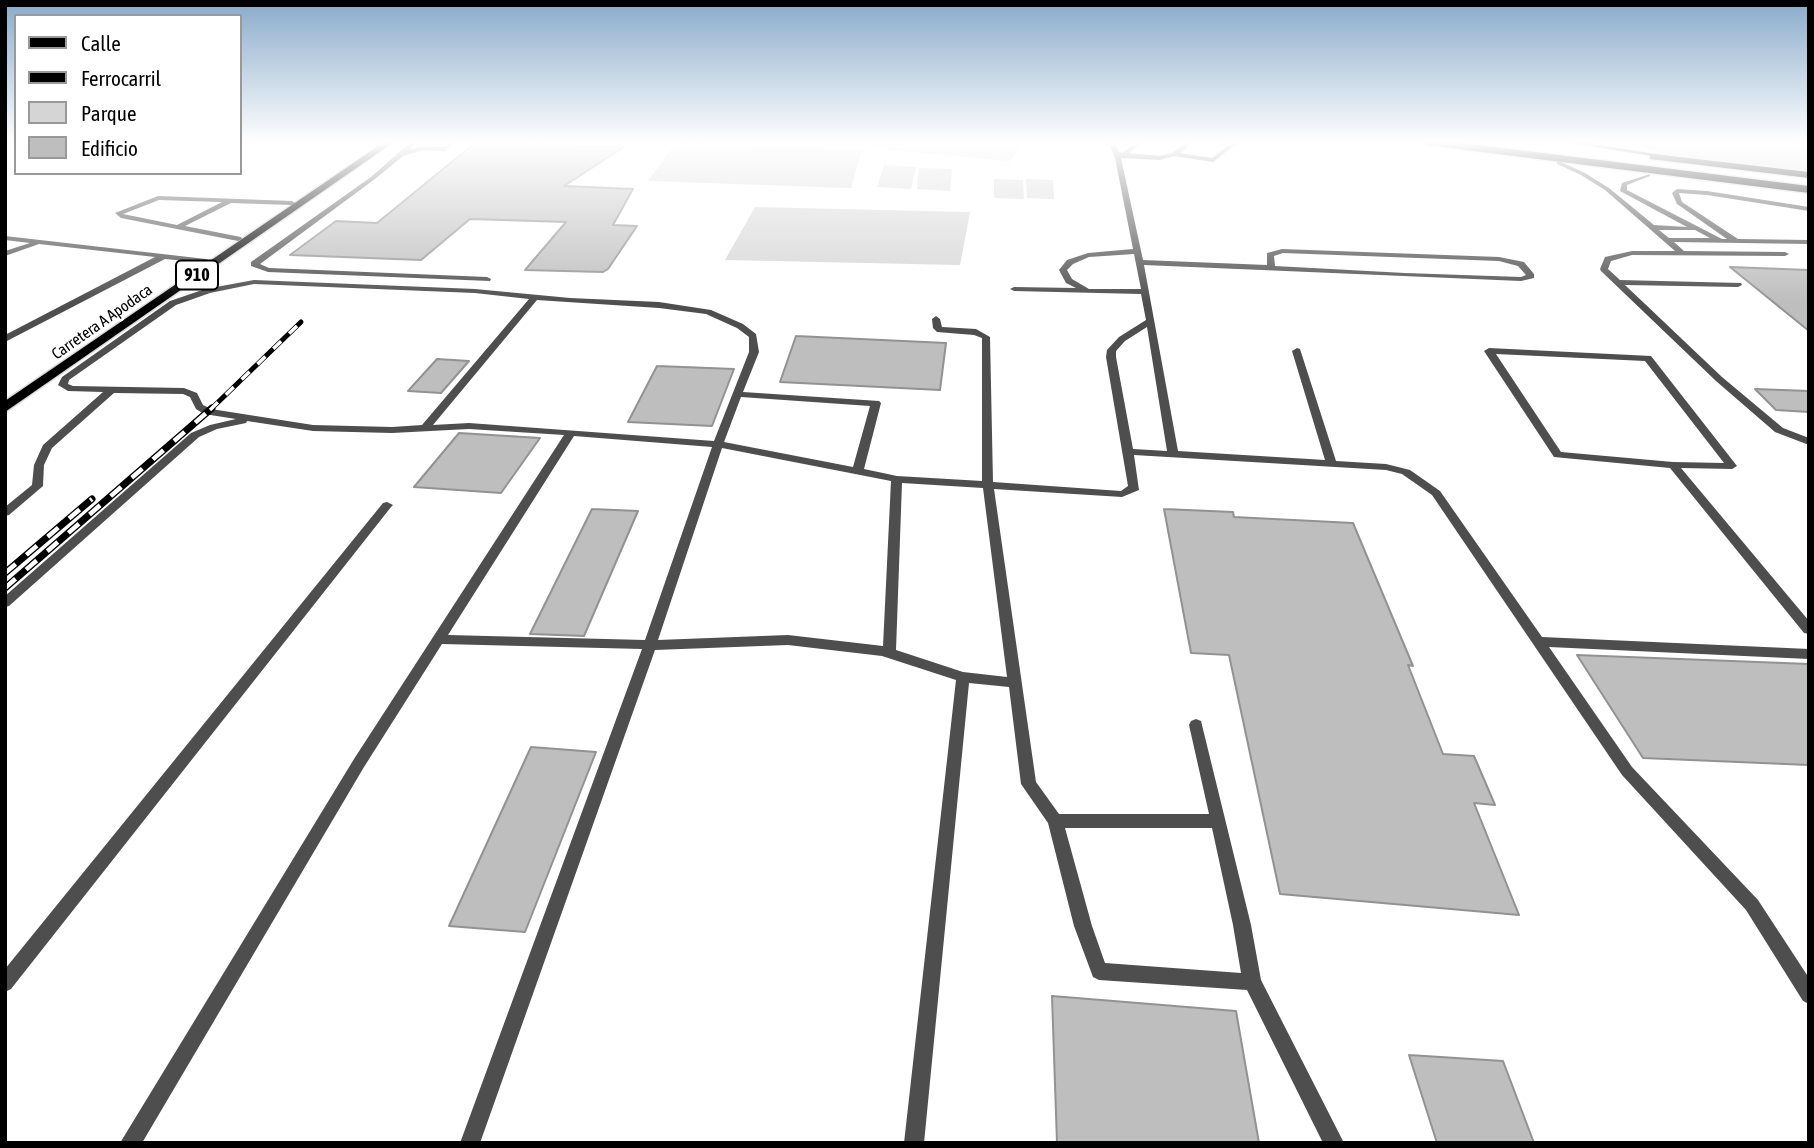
<!DOCTYPE html>
<style>
body{margin:0}
#map{position:relative;width:1814px;height:1148px;overflow:hidden;background:#fff;font-family:"Asap Condensed",sans-serif}
canvas{display:block}
.frame{position:absolute;inset:0;border:7px solid #000;pointer-events:none}
.legend{position:absolute;left:14px;top:14px;width:228px;height:161px;box-sizing:border-box;background:#fff;border:2px solid #999;margin:0;padding:9px 12px;list-style:none;font-size:21px;color:#000}
.legend li{display:flex;align-items:center;gap:14px;height:35px}
.legend b{width:35px;border:2px solid #999}
</style>
<div id="map">
<canvas width="1814" height="1148"></canvas>
<div class="frame"></div>
<ul class="legend">
<li><b style="height:9px;background:#000"></b>Calle</li>
<li><b style="height:9px;background:#000"></b>Ferrocarril</li>
<li><b style="height:19px;background:#d5d5d5"></b>Parque</li>
<li><b style="height:19px;background:#bebebe"></b>Edificio</li>
</ul>
</div>
<script>
const g = document.querySelector('canvas').getContext('2d');
g.lineJoin = 'round';
function fillPath(path, color) {
  g.fillStyle = color;
  g.fill(path, 'evenodd');
}
function toPath(rows) {
  const path = new Path2D();
  for (const r of rows) {
    path.moveTo(r[0], r[1]);
    for (let i = 2; i < r.length; i += 2) path.lineTo(r[i], r[i + 1]);
  }
  return path;
}
function stroke(path, color, width, dash) {
  g.strokeStyle = color;
  g.lineWidth = width;
  g.lineCap = dash ? 'butt' : 'round';
  g.setLineDash(dash || []);
  g.stroke(path);
}
function drawText(font, color, halo, rows, align = 'center') {
  g.font = font + ' "Asap Condensed",sans-serif';
  g.lineWidth = 5;
  g.setLineDash([]);
  g.textBaseline = 'middle';
  g.strokeStyle = halo;
  g.fillStyle = color;
  for (const [text, x, y, turn = 0] of rows) {
    g.save();
    g.translate(x, y);
    g.rotate((+turn || 0) * Math.PI / 180);
    g.textAlign = isNaN(turn) ? turn : align;
    if (halo) g.strokeText(text, 0, 0);
    g.fillText(text, 0, 0);
    g.restore();
  }
}
fillPath(toPath([
 [866,142,1023,142,1010,161,880,149],
 [1625,142,1809,142,1809,172,1668,155],
 [676,143,862,150,851,188,648,181],
 [884,165,916,167,911,189,877,187],
 [919,168,952,169,950,191,917,189],
 [994,179,1023,180,1024,199,994,198],
 [1026,179,1053,180,1054,199,1027,198],
 [755,207,970,212,960,265,725,260]
]), '#d5d5d5');
const building = toPath([
 [475,143,624,147,564,186,633,189,613,225,637,226,608,269,603,272,525,270,566,222,470,219,421,260,290,255,336,221,377,223,475,143],
 [1730,267,1809,270,1809,331,1730,267],
 [796,336,946,343,940,390,780,382,796,336],
 [437,359,469,361,441,393,408,391,437,359],
 [657,366,734,369,712,426,628,422,657,366],
 [1755,389,1809,391,1809,412,1776,410,1755,389],
 [459,433,540,438,501,493,414,487,459,433],
 [592,509,638,511,584,636,530,634,592,509],
 [1164,509,1233,512,1234,517,1353,523,1413,666,1408,665,1443,754,1474,756,1495,805,1474,803,1519,915,1280,894,1229,655,1191,653,1164,509],
 [1577,655,1809,664,1809,765,1643,758,1577,655],
 [531,747,596,752,525,932,449,926,531,747],
 [1052,996,1236,1011,1259,1143,1057,1143,1052,996],
 [1409,1055,1503,1061,1534,1143,1437,1143,1409,1055]
]);
fillPath(building, '#bebebe');
stroke(building, '#929292', 2);
const primary = toPath([
 [384,142,394,142,5,412,5,401,384,142]
]);
const highway = toPath([
 [1421,142,1454,142,1809,186,1809,193,1426,145,1421,142],
 [1654,154,1809,172,1809,178,1650,159,1650,155,1654,154]
]);
stroke(primary, '#dbdbdb', 3);
stroke(highway, '#dbdbdb', 3);
fillPath(toPath([
 [411,142,418,142,409,150,423,146,443,147,448,143,453,144,444,151,423,150,403,156,375,179,260,264,269,268,487,277,491,279,490,281,268,272,251,266,251,262,371,177,411,142],
 [1108,142,1114,142,1119,152,1122,153,1136,142,1144,142,1129,153,1160,156,1172,153,1187,142,1195,142,1180,153,1212,158,1232,142,1239,142,1213,162,1174,156,1160,160,1121,158,1143,260,1267,265,1267,253,1282,249,1499,257,1524,262,1534,274,1534,278,1521,281,1144,265,1178,451,1325,460,1292,351,1297,348,1300,349,1336,461,1386,464,1410,470,1440,491,1542,637,1809,649,1809,659,1549,647,1632,767,1758,900,1809,978,1809,1004,1803,1001,1746,910,1622,775,1432,495,1402,474,1386,470,1134,455,1139,490,1122,497,994,489,1036,782,1059,814,1209,814,1189,725,1191,721,1196,719,1201,721,1251,925,1261,980,1344,1143,1323,1143,1247,990,1099,980,1093,977,1074,926,1048,823,1021,784,1009,687,969,683,924,1143,904,1143,956,680,882,656,788,645,655,650,480,1143,460,1143,642,649,442,644,364,767,142,1143,120,1143,354,759,564,435,469,429,392,433,313,431,247,421,246,423,217,429,199,437,9,606,5,607,5,596,191,433,210,425,236,419,204,414,196,409,190,397,183,394,114,393,52,448,44,465,43,486,9,515,5,516,5,507,32,485,34,465,43,445,103,392,68,391,58,385,62,377,170,301,205,289,254,280,475,289,570,298,659,302,711,310,743,324,756,334,759,352,743,392,879,401,881,403,864,469,897,476,982,481,982,338,974,335,937,332,933,328,932,319,936,316,940,319,942,327,976,329,990,337,993,482,1121,491,1128,486,1106,357,1107,350,1119,337,1146,320,1141,294,1014,291,1010,289,1014,287,1076,288,1066,283,1059,270,1067,260,1088,253,1133,249,1115,158,1108,142],
 [1283,253,1499,261,1518,266,1526,275,1521,277,1405,273,1275,266,1274,256,1283,253],
 [1134,254,1141,289,1089,289,1072,279,1067,270,1073,264,1089,257,1134,254],
 [254,284,475,293,529,299,422,425,392,427,313,425,211,409,203,405,197,393,184,388,73,386,68,384,69,380,176,305,210,293,254,284],
 [537,300,659,308,706,314,737,328,749,337,749,352,714,441,469,423,433,425,537,300],
 [1147,327,1167,451,1133,449,1116,357,1116,351,1125,341,1147,327],
 [741,397,870,406,853,467,724,442,741,397],
 [574,436,712,447,645,640,448,635,574,436],
 [722,448,891,481,883,646,788,635,658,640,722,448],
 [902,483,983,488,1007,677,963,672,896,650,902,483],
 [1065,828,1212,828,1233,925,1241,973,1105,963,1092,926,1065,828],
 [1557,162,1561,162,1585,173,1609,188,1654,225,1687,227,1620,191,1622,183,1650,174,1650,176,1627,185,1627,190,1722,239,1727,239,1677,204,1672,193,1677,189,1707,191,1809,207,1809,211,1707,195,1679,193,1682,202,1738,239,1809,240,1809,244,1674,242,1684,251,1785,252,1789,254,1785,256,1632,255,1611,261,1608,269,1620,280,1741,283,1742,285,1738,287,1625,285,1722,377,1783,428,1809,438,1809,445,1775,432,1716,381,1601,271,1600,269,1605,257,1632,251,1675,251,1605,190,1581,175,1557,164,1557,162],
 [1659,230,1695,230,1710,238,1669,238,1659,230],
 [158,196,292,201,295,203,292,205,231,203,185,226,241,237,242,239,238,241,121,218,115,213,158,196],
 [159,200,222,202,177,225,123,214,159,200],
 [5,236,206,259,210,261,206,263,165,259,5,342,5,335,155,257,39,244,5,256,5,251,30,243,5,240,5,236],
 [1489,348,1651,356,1737,466,1732,469,1681,468,1809,621,1809,634,1804,633,1670,468,1554,457,1484,351,1489,348],
 [1496,354,1645,361,1724,463,1673,462,1561,452,1496,354],
 [387,502,393,505,391,507,11,989,5,992,5,969,383,503,387,502]
]), '#4e4e4e');
fillPath(toPath([
 [1563,142,1583,142,1674,157,1670,159,1563,142]
]), '#1b1b1b');
fillPath(primary, '#000');
fillPath(highway, '#000');
const railFar1 = toPath([
 [210,410,301,322]
]);
const rail = toPath([
 [5,573,92,499],
 [5,588,212,408]
]);
stroke(railFar1, '#000', 5);
stroke(rail, '#000', 7);
stroke(railFar1, '#fff', 3.5, [11]);
stroke(rail, '#fff', 4.5, [14]);
const sky = g.createLinearGradient(0, 0, 0, 303);
sky.addColorStop(0, '#89aaca');
sky.addColorStop(0.47, '#fff');
sky.addColorStop(1, '#ffffff00');
g.fillStyle = sky;
g.fillRect(0, 0, 1814, 303);
drawText('16px', '#000', '#fff', [
 ["Carretera A Apodaca",102,322,-35]
]);
for (const [x, y, w] of [
 [197,275,42]
]) {
  const box = new Path2D();
  box.roundRect(x - w / 2, y - 14.5, w, 29, 5);
  g.fillStyle = '#fff';
  g.fill(box);
  stroke(box, '#000', 2);
}
drawText('bold 18px', '#000', null, [
 ["910",197,275]
]);
</script>
